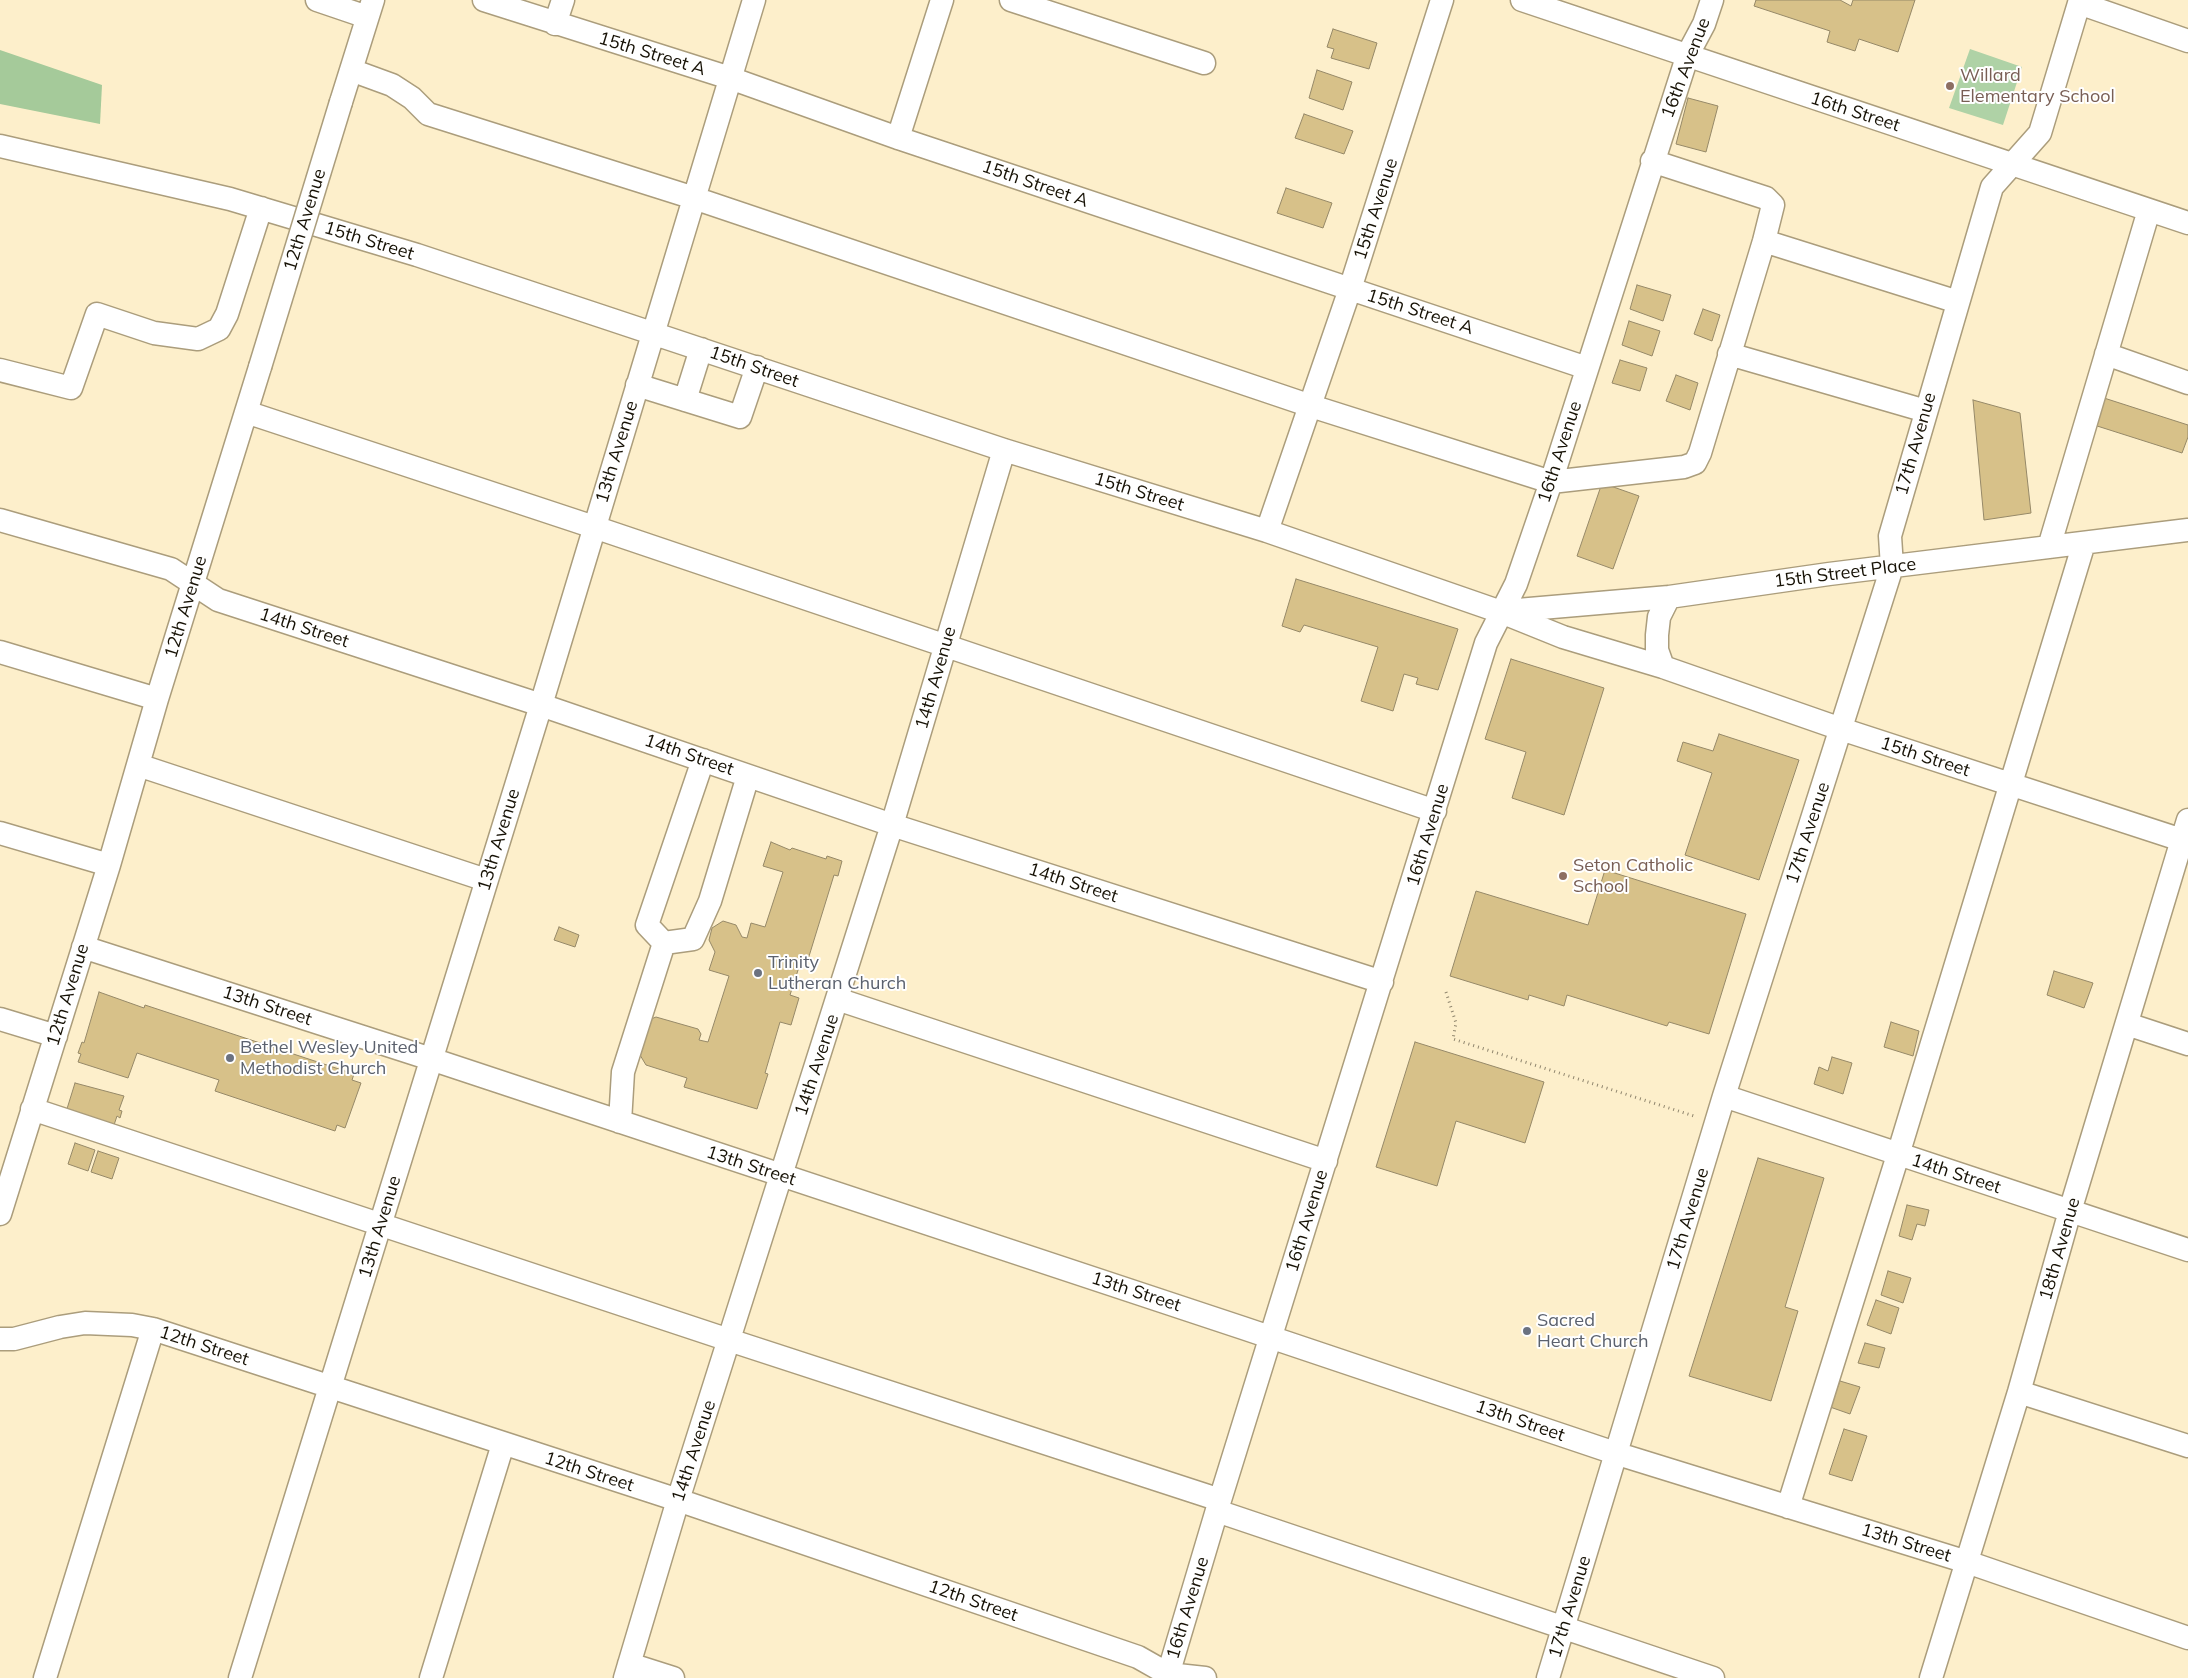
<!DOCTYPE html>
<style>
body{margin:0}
canvas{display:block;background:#fdefcb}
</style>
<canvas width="2188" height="1678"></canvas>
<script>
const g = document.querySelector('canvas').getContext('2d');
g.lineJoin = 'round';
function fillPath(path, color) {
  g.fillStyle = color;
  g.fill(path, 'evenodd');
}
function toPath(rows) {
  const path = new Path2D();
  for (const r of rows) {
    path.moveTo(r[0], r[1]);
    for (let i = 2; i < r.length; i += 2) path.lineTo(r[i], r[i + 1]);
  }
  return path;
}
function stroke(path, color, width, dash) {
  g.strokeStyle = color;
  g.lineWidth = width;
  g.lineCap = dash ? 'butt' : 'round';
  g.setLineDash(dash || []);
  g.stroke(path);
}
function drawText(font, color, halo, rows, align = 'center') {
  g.font = font + ' Mulish,sans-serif';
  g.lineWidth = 4;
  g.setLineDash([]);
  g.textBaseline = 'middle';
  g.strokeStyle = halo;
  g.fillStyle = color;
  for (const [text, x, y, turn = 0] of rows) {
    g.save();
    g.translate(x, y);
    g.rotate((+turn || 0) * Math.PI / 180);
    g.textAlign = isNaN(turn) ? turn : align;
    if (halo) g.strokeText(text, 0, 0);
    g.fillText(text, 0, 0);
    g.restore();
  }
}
fillPath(toPath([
 [1970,49,2022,67,2003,125,1949,108]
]), '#afd2a6');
fillPath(toPath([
 [0,50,102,85,100,124,0,104]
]), '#a5ca9a');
const building = toPath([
 [1756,0,1840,0,1851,6,1853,0,1915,0,1898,52,1859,39,1855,51,1827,42,1830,31,1754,6,1756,0],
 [1333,29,1377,43,1369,69,1331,58,1334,49,1327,47,1333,29],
 [1317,70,1352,82,1343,110,1309,98,1317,70],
 [1688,98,1718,106,1706,152,1676,144,1688,98],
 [1304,114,1353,131,1344,154,1295,138,1304,114],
 [1286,188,1332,203,1323,228,1277,213,1286,188],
 [1637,285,1671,295,1663,321,1630,309,1637,285],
 [1703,309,1720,315,1712,341,1694,334,1703,309],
 [1629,321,1660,331,1652,356,1622,345,1629,321],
 [1620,360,1647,368,1640,391,1612,383,1620,360],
 [1676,375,1698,383,1690,410,1666,401,1676,375],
 [2104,398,2188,425,2188,437,2182,453,2094,425,2104,398],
 [1973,400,2020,413,2031,513,1984,520,1973,400],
 [1602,483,1639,496,1613,569,1577,556,1602,483],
 [1296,579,1458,629,1438,690,1416,684,1418,678,1404,674,1393,711,1361,701,1378,647,1304,625,1300,632,1282,626,1296,579],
 [1511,659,1604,688,1564,815,1512,798,1526,752,1485,739,1511,659],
 [1719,734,1799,760,1759,880,1685,855,1712,773,1677,761,1683,742,1713,751,1719,734],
 [771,842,790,850,792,848,826,859,827,856,842,861,838,876,834,875,806,966,800,964,790,995,799,998,791,1025,780,1022,765,1073,768,1074,757,1109,684,1087,687,1078,646,1065,640,1055,651,1019,656,1017,698,1029,701,1034,699,1040,708,1042,729,976,709,970,715,952,709,940,712,928,723,921,736,925,742,937,747,938,751,923,765,927,783,872,763,866,771,842],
 [1605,870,1746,914,1709,1034,1669,1022,1667,1026,1567,995,1564,1006,1529,995,1528,1000,1450,976,1476,891,1588,925,1605,870],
 [559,927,579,935,575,947,554,940,559,927],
 [2054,971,2093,983,2084,1008,2047,995,2054,971],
 [99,992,144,1008,145,1005,354,1074,352,1080,361,1083,345,1128,337,1125,335,1131,215,1091,219,1080,137,1053,128,1078,78,1062,81,1054,78,1053,82,1042,84,1043,99,992],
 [1891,1022,1919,1031,1913,1056,1884,1047,1891,1022],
 [1415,1042,1544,1082,1525,1143,1456,1121,1437,1186,1376,1167,1415,1042],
 [1832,1057,1852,1063,1843,1094,1814,1084,1819,1067,1828,1071,1832,1057],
 [75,1083,124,1096,119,1110,122,1111,120,1118,117,1116,114,1125,66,1112,75,1083],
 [75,1143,95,1150,88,1171,68,1164,75,1143],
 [98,1151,119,1158,112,1179,91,1172,98,1151],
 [1758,1158,1824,1178,1785,1307,1798,1311,1771,1401,1689,1376,1758,1158],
 [1907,1205,1929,1210,1925,1226,1917,1224,1912,1240,1899,1236,1907,1205],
 [1888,1271,1911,1278,1903,1303,1881,1295,1888,1271],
 [1876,1300,1899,1308,1891,1334,1867,1325,1876,1300],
 [1865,1343,1885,1348,1879,1368,1858,1363,1865,1343],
 [1840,1381,1860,1387,1850,1414,1830,1407,1840,1381],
 [1844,1429,1867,1436,1852,1481,1829,1474,1844,1429]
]);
fillPath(building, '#d7c189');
stroke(building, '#968968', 1);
const minor = toPath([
 [317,0,367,17],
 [484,0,730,78,898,138,1587,368],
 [1011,0,1204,63],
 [1522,0,2188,223],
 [2079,3,2188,41],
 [555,24,563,0],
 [351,70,392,85,412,98,428,114,694,198,1311,406,1551,482,1684,467,1695,463,1700,453,1764,241,1773,205,1766,198,1652,161],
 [341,102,373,0],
 [898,138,942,0],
 [0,146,230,199,417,255,1004,450,1267,531,1501,612,1563,637,1663,667,1841,729,2188,842],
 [1764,241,1958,302],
 [1729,354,1926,411],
 [2106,354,2188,383],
 [0,370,71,388,97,314,154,333,198,339,219,329,227,314,261,208],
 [637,385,740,417,757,367],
 [685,400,701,349],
 [246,412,594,527,1435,811],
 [0,520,171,569,218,600,541,705,892,825,1382,982],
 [1267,531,1350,289,1442,0],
 [2049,547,2149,210],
 [1506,611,1669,597,1829,574,2188,530],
 [0,652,157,699],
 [1663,667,1657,650,1657,635,1659,617,1669,597],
 [138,765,486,880],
 [0,833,109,865],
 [664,943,693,939,710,901,748,776],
 [664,943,647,925,703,760],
 [83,947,431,1059,1243,1328,1618,1454,1967,1562,2188,1638],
 [837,999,1326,1161],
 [0,1019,56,1036],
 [2127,1024,2188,1044],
 [1724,1096,2188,1250],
 [32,1109,729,1340,1220,1500],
 [620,1122,623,1072,664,943],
 [0,1214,109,865,157,699,260,367],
 [0,1339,14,1339,60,1327,85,1323,132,1325,153,1329,678,1500,1138,1657,1168,1674,1172,1678],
 [2019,1392,2188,1446],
 [1788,1507,1898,1155,2084,543],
 [1217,1511,1713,1678],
 [629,1664,673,1678],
 [1168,1674,1205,1678],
 [45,1678,153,1329],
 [240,1678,541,705,754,0],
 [431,1678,503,1444],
 [625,1678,678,1500,892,825,1004,450],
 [1167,1678,1220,1500,1486,643,1516,584,1551,482,1688,54,1704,24,1712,0],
 [1548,1678,1724,1096,1892,567,1890,536,1992,187,2040,133,2080,0],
 [1931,1678,2019,1392,2070,1211,2188,820]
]);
stroke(minor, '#ab9d7c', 25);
stroke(toPath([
 [1446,992,1456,1023,1453,1039,1694,1116]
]), '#90866e', 3, [1, 4]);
stroke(minor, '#fff', 22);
const minorBridge = toPath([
 [260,367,341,102]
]);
stroke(minorBridge, '#ab9d7c', 25, []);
stroke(minorBridge, '#fff', 22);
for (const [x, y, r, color] of [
 [1950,86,5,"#8d6e63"],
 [1563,876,5,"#8d6e63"],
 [758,973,5,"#6b7280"],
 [230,1058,5,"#6b7280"],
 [1527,1331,5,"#6b7280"]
]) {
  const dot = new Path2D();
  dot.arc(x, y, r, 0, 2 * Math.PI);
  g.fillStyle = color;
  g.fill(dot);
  stroke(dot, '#fff', 2);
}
drawText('18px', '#161105', '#fff', [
 ["15th Street A",652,54,17],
 ["16th Avenue",1686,68,-69],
 ["16th Street",1855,112,18],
 ["15th Street A",1035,184,19],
 ["15th Avenue",1376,209,-72],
 ["12th Avenue",305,220,-73],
 ["15th Street",369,241,17],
 ["15th Street A",1420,312,18],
 ["15th Street",754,367,19],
 ["17th Avenue",1916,444,-74],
 ["13th Avenue",617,452,-73],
 ["16th Avenue",1560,452,-72],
 ["15th Street",1139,492,17],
 ["15th Street Place",1845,573,-7],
 ["12th Avenue",186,607,-73],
 ["14th Street",304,628,18],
 ["14th Avenue",936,678,-74],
 ["14th Street",689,755,19],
 ["15th Street",1925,757,18],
 ["17th Avenue",1808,833,-72],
 ["16th Avenue",1428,835,-73],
 ["13th Avenue",499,840,-73],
 ["14th Street",1073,883,18],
 ["12th Avenue",68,995,-73],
 ["13th Street",267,1006,18],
 ["14th Avenue",817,1065,-72],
 ["13th Street",751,1166,18],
 ["14th Street",1956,1174,18],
 ["17th Avenue",1688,1219,-73],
 ["16th Avenue",1307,1221,-73],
 ["13th Avenue",380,1227,-73],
 ["18th Avenue",2060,1249,-74],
 ["13th Street",1136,1292,18],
 ["12th Street",204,1346,18],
 ["13th Street",1520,1421,19],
 ["14th Avenue",694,1451,-72],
 ["12th Street",589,1472,18],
 ["13th Street",1906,1543,17],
 ["12th Street",973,1601,19],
 ["17th Avenue",1570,1607,-73],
 ["16th Avenue",1188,1608,-73]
]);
drawText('18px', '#785e54', '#fff', [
 ["Willard",1960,76],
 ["Elementary School",1960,97],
 ["Seton Catholic",1573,866],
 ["School",1573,887]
], 'left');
drawText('18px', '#5b616d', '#fff', [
 ["Trinity",768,963],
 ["Lutheran Church",768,984],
 ["Bethel Wesley United",240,1048],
 ["Methodist Church",240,1069],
 ["Sacred",1537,1321],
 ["Heart Church",1537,1342]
], 'left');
</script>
